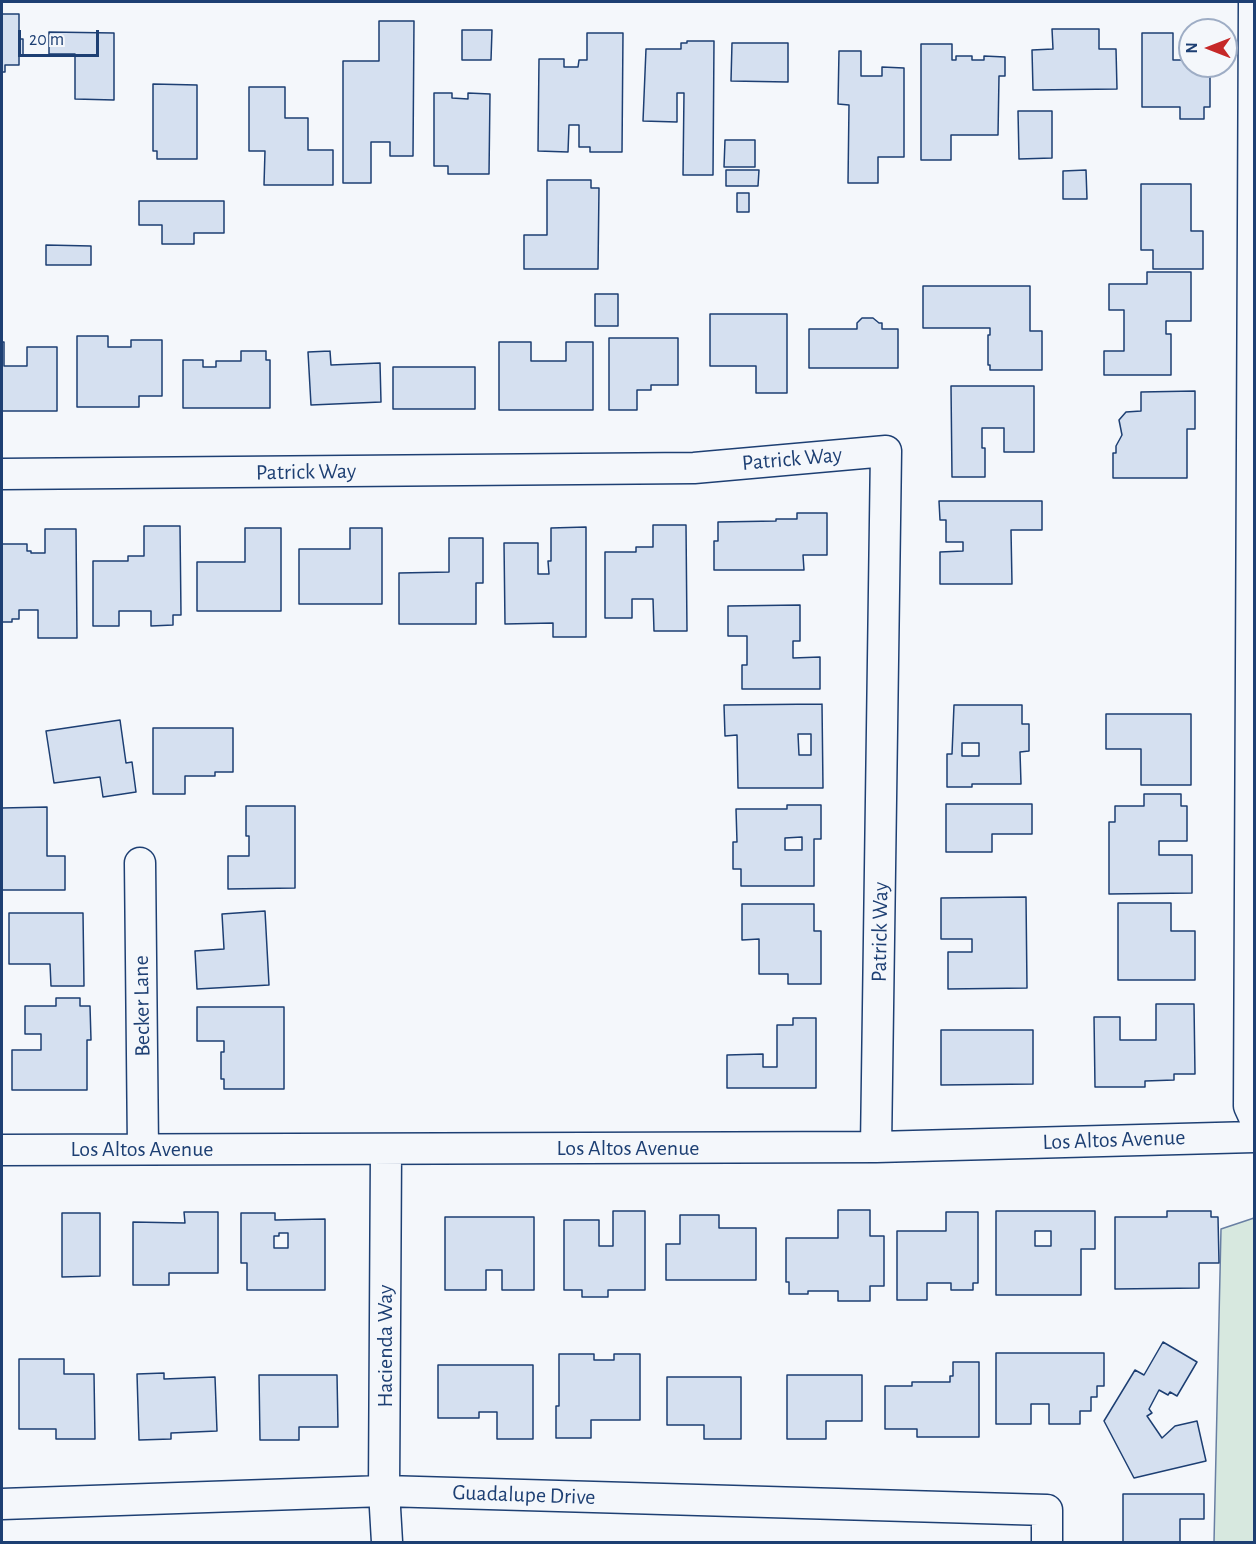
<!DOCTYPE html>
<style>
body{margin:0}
#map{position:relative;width:1256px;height:1544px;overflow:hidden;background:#f4f7fb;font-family:"Alegreya Sans",sans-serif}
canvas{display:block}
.frame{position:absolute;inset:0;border:3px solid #1d3f73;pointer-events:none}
.north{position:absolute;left:1178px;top:18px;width:60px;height:60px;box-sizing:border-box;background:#f4f7fb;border:2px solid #9eadc5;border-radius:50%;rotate:270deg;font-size:16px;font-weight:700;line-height:24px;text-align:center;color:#1d3f73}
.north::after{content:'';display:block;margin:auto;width:21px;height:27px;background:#c62828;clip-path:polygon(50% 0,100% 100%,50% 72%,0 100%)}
.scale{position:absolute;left:18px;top:30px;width:81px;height:27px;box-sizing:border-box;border:3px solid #1d3f73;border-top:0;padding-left:8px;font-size:18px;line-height:21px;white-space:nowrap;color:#1d3f73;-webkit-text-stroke:4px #f4f7fb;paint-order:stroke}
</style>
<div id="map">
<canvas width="1256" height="1544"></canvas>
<div class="frame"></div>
<div class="north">N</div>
<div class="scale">20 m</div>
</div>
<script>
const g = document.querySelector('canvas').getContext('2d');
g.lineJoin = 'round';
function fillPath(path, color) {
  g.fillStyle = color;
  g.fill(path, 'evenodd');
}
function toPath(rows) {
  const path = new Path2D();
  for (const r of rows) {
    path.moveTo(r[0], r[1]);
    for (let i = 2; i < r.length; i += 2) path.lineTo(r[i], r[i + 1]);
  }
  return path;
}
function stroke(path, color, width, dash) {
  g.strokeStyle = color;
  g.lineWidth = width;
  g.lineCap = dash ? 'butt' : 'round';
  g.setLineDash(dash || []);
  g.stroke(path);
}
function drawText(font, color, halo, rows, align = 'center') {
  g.font = font + ' "Alegreya Sans",sans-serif';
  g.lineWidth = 4.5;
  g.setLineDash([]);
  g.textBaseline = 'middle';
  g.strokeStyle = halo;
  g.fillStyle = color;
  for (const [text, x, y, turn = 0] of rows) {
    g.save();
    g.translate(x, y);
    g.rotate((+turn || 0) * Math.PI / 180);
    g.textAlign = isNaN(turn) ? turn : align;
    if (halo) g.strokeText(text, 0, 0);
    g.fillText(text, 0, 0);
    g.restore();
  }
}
const green = toPath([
 [1254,1218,1254,1542,1214,1542,1221,1229,1254,1218]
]);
fillPath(green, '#d7e8df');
stroke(green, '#687fa3', 1.5);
const building = toPath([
 [2,14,19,14,19,39,23,39,23,55,19,55,19,65,5,65,5,72,2,72,2,14],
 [379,21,414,21,413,156,390,156,390,142,371,142,371,183,343,183,343,61,379,61,379,21],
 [1052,29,1099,29,1099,49,1116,49,1117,89,1033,90,1032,50,1053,49,1052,29],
 [462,30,492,30,491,60,462,60,462,30],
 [49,32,114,33,114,100,75,99,75,54,49,54,49,32],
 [587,33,623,33,622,152,590,152,590,147,579,147,579,125,569,125,568,152,538,151,539,59,564,59,564,67,578,67,579,60,587,60,587,33],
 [1142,33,1173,33,1173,60,1189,60,1190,56,1190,66,1210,66,1210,107,1204,107,1204,119,1180,119,1180,107,1142,107,1142,33],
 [687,41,714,41,713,175,683,175,684,93,677,93,677,122,643,121,646,49,681,49,681,43,687,43,687,41],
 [732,43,788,43,788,82,731,81,732,43],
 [921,44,952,44,952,60,956,60,956,56,972,56,972,60,984,60,984,56,1005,57,1005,76,999,76,998,135,951,135,951,160,921,160,921,44],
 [839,51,861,51,861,76,882,76,882,67,904,68,904,157,878,157,878,183,848,183,849,105,838,104,839,51],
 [153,84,197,85,197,159,157,159,157,151,153,151,153,84],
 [249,87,285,87,285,118,308,118,308,150,333,150,333,185,264,185,265,151,249,151,249,87],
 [434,93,452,93,452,98,468,99,468,93,490,94,489,174,448,174,448,166,434,166,434,93],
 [1018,111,1052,111,1052,158,1019,159,1018,111],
 [725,140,755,140,755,167,724,167,725,140],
 [726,170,759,170,758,186,726,186,726,170],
 [1086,170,1087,199,1063,199,1063,171,1086,170],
 [547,180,591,180,591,188,599,188,598,269,524,269,524,235,547,235,547,180],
 [1141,184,1191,184,1191,231,1203,231,1203,269,1153,269,1153,250,1141,250,1141,184],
 [737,193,749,193,749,212,737,212,737,193],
 [139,201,224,201,224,233,194,233,194,244,162,244,162,225,139,225,139,201],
 [46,245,91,246,91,265,46,265,46,245],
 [1147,272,1191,272,1191,321,1166,321,1166,334,1171,334,1171,375,1104,375,1104,351,1124,351,1124,310,1109,310,1109,284,1147,284,1147,272],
 [923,286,1030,286,1030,331,1042,331,1042,370,990,370,990,365,988,365,988,335,990,335,990,328,923,328,923,286],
 [595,294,618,294,618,326,595,326,595,294],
 [710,314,787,314,787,393,756,393,756,366,710,366,710,314],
 [862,318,873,318,879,323,882,323,882,329,898,329,898,368,809,368,809,329,857,329,857,323,862,318],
 [77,336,108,336,108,347,131,347,131,340,162,340,162,396,139,396,139,407,77,407,77,336],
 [609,338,678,338,678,385,651,385,651,390,637,390,637,410,609,410,609,338],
 [2,342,4,342,4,366,27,366,27,347,57,347,57,411,2,411,2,342],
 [499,342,531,342,531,361,566,361,566,342,593,342,593,410,499,410,499,342],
 [241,351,266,351,266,360,270,360,270,408,183,408,183,360,203,360,203,367,216,367,216,361,241,361,241,351],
 [330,351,331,365,380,363,381,402,311,405,308,352,330,351],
 [393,367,475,367,475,409,393,409,393,367],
 [951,386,1034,386,1034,452,1004,452,1004,428,982,428,982,448,985,448,985,477,952,477,951,386],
 [1195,391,1195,429,1187,429,1187,478,1113,478,1113,453,1116,453,1116,446,1122,435,1119,420,1126,412,1141,411,1141,392,1195,391],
 [939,501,1042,501,1042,530,1011,530,1012,584,940,584,940,552,963,551,963,542,946,542,946,520,940,520,939,501],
 [797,513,827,513,827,555,803,555,804,570,714,570,714,541,718,541,718,522,776,521,776,519,797,519,797,513],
 [653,525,686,525,687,631,654,631,653,599,632,599,632,618,605,618,605,552,636,552,636,547,653,547,653,525],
 [144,526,180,526,181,615,173,615,173,625,151,626,151,611,119,611,119,626,93,626,93,561,128,561,128,556,144,556,144,526],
 [586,527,586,637,553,637,553,623,505,624,504,543,538,543,538,574,549,574,548,561,551,561,551,528,586,527],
 [245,528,281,528,281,611,197,611,197,562,245,562,245,528],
 [350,528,382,528,382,604,299,604,299,549,350,549,350,528],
 [45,529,76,529,77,638,38,638,38,610,19,610,19,619,12,619,12,622,2,622,2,544,27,544,27,551,31,551,31,553,45,553,45,529],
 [449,538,483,538,483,583,476,583,476,624,399,624,399,573,449,572,449,538],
 [800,605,800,641,793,641,793,658,820,657,820,689,742,689,742,665,747,665,747,636,728,636,728,606,800,605],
 [822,704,823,788,738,788,737,735,725,736,724,705,822,704],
 [798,734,811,734,811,755,799,755,798,734],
 [954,705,1022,705,1022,724,1029,724,1029,751,1020,752,1021,784,972,784,972,787,947,787,947,754,952,754,954,705],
 [962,743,979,743,979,756,962,756,962,743],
 [1106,714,1191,714,1191,785,1141,785,1141,749,1106,749,1106,714],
 [120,720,126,763,132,762,136,792,103,797,100,777,54,783,46,731,120,720],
 [153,728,233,728,233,772,215,772,215,776,185,776,185,794,153,794,153,728],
 [1144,794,1181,794,1181,806,1187,806,1187,841,1159,841,1159,855,1192,855,1192,893,1109,894,1109,822,1115,822,1115,806,1144,806,1144,794],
 [946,804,1032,804,1032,834,992,834,992,852,946,852,946,804],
 [787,805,821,805,821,839,814,839,814,886,741,886,741,869,733,869,733,842,737,842,736,809,787,809,787,805],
 [802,837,802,850,785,850,785,838,802,837],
 [246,806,295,806,295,888,228,889,228,856,249,856,249,836,246,836,246,806],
 [47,807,47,856,65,856,65,890,2,890,2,808,47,807],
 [1026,897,1027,988,948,989,948,952,972,952,972,939,941,939,941,898,1026,897],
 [1118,903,1171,903,1171,931,1195,931,1195,980,1118,980,1118,903],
 [742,904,814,904,814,931,821,931,821,984,788,984,788,974,759,974,759,939,742,940,742,904],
 [265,911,269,985,197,989,195,951,224,949,222,914,265,911],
 [9,913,83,913,84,986,51,986,50,964,9,964,9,913],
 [56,998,80,998,80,1006,90,1006,91,1040,87,1040,87,1090,12,1090,12,1050,41,1050,41,1034,25,1034,25,1006,56,1006,56,998],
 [1156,1004,1194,1004,1195,1074,1174,1074,1174,1080,1145,1081,1145,1087,1095,1087,1094,1017,1120,1017,1120,1040,1156,1040,1156,1004],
 [197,1007,284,1007,284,1089,224,1089,224,1079,221,1079,221,1052,224,1052,224,1041,197,1041,197,1007],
 [793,1018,816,1018,816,1088,727,1088,727,1055,763,1054,763,1067,777,1067,777,1025,793,1025,793,1018],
 [941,1030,1033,1030,1033,1084,941,1085,941,1030],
 [838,1210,870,1210,870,1236,884,1236,884,1286,870,1286,870,1301,838,1301,838,1291,808,1291,808,1294,789,1294,789,1282,786,1282,786,1238,838,1238,838,1210],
 [613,1211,645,1211,645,1290,608,1290,608,1297,582,1297,582,1290,564,1290,564,1220,599,1220,599,1246,613,1246,613,1211],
 [996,1211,1095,1211,1095,1249,1081,1249,1081,1295,996,1295,996,1211],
 [1035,1231,1051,1231,1051,1246,1035,1246,1035,1231],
 [1167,1211,1211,1211,1211,1217,1218,1217,1219,1263,1199,1263,1199,1288,1115,1289,1115,1217,1167,1217,1167,1211],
 [184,1212,218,1212,218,1273,169,1273,169,1285,133,1285,133,1222,185,1223,184,1212],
 [946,1212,978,1212,978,1283,973,1283,973,1290,951,1290,951,1283,927,1283,927,1300,897,1300,897,1231,946,1231,946,1212],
 [62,1213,100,1213,100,1276,62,1277,62,1213],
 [241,1213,275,1213,275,1220,325,1219,325,1290,247,1290,247,1263,241,1263,241,1213],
 [279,1233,288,1233,288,1248,274,1248,274,1236,279,1236,279,1233],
 [680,1215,719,1215,719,1228,756,1228,756,1280,666,1280,666,1244,680,1244,680,1215],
 [445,1217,534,1217,534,1290,502,1290,502,1270,486,1270,486,1290,445,1290,445,1217],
 [1163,1342,1197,1362,1177,1396,1170,1392,1168,1395,1159,1390,1149,1409,1152,1413,1147,1416,1162,1438,1175,1426,1197,1421,1206,1461,1134,1478,1104,1421,1135,1370,1144,1375,1163,1342],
 [996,1353,1104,1353,1104,1386,1097,1386,1097,1397,1091,1397,1091,1411,1080,1411,1080,1424,1049,1424,1049,1404,1031,1404,1031,1424,996,1424,996,1353],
 [559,1354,594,1354,594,1360,614,1360,614,1354,640,1354,640,1420,591,1420,591,1438,556,1438,556,1406,559,1406,559,1354],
 [19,1359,64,1359,64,1374,94,1374,95,1439,56,1439,56,1429,19,1429,19,1359],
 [953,1362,979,1362,979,1437,917,1437,917,1429,885,1429,885,1386,912,1386,912,1382,950,1382,950,1376,953,1376,953,1362],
 [438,1365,533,1365,533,1439,497,1439,497,1412,479,1412,479,1418,438,1418,438,1365],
 [164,1373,164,1379,215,1377,217,1431,171,1433,171,1439,139,1440,137,1374,164,1373],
 [259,1375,337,1375,338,1427,299,1427,299,1440,260,1440,259,1375],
 [787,1375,862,1375,862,1421,826,1421,826,1439,787,1439,787,1375],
 [667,1377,741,1377,741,1439,704,1439,704,1425,667,1425,667,1377],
 [1123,1494,1204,1494,1204,1519,1180,1519,1180,1542,1123,1542,1123,1494]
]);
fillPath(building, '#d5e0f0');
stroke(building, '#1d3f73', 1.5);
const minor = toPath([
 [1254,2,1249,1106,1254,1117],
 [2,474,694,468,886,451,876,1147],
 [140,863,143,1149],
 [2,1150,876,1147,1254,1137],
 [386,1150,384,1491,387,1542],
 [2,1504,384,1491,1047,1510,1047,1542]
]);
stroke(minor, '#1d3f73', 33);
stroke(minor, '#f4f7fb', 30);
drawText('22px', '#1d3f73', '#f4f7fb', [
 ["Patrick Way",792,459,-5],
 ["Patrick Way",306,472,-1],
 ["Patrick Way",880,932,-89],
 ["Becker Lane",142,1006,-91],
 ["Los Altos Avenue",1114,1140,-2],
 ["Los Altos Avenue",628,1148],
 ["Los Altos Avenue",142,1149],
 ["Hacienda Way",385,1346,-90],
 ["Guadalupe Drive",524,1495,2]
]);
</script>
